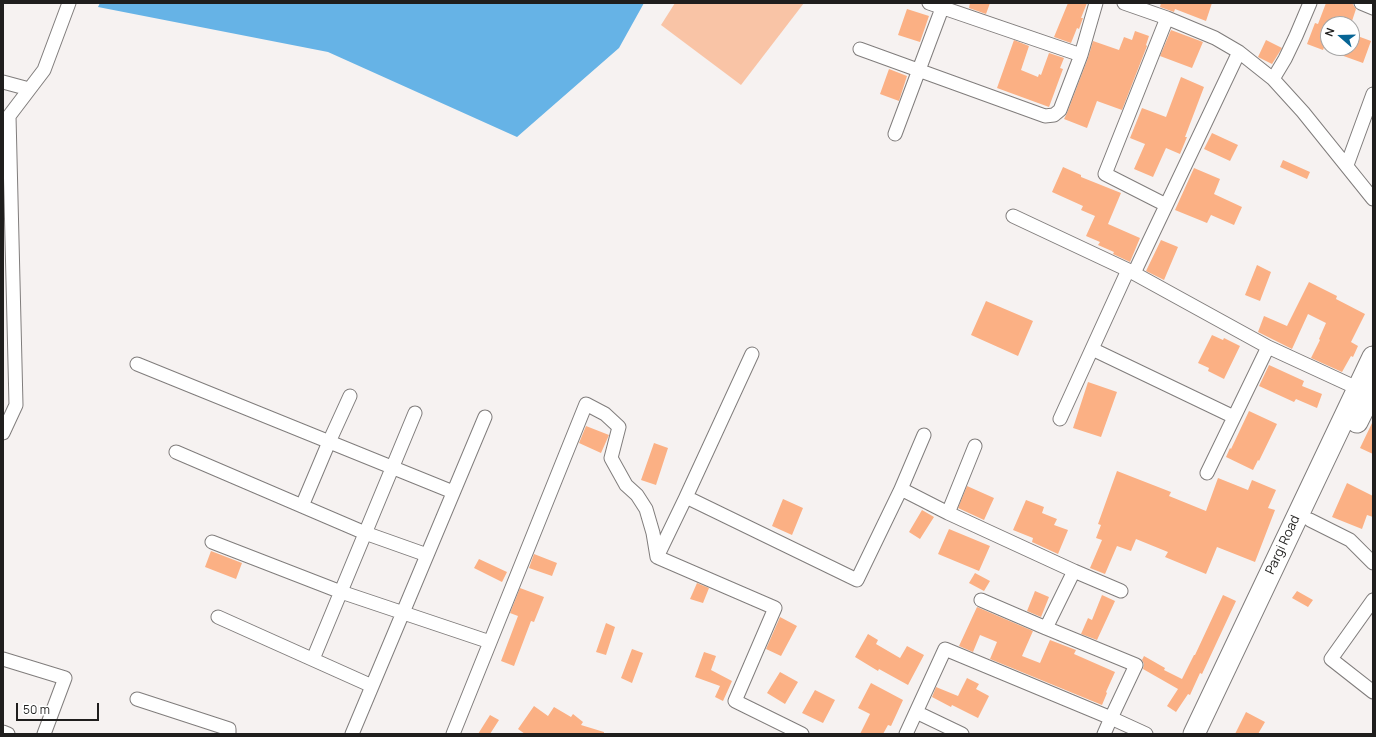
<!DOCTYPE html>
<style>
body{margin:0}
#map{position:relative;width:1376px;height:737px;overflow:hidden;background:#f6f2f1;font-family:Manrope,sans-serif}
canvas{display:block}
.frame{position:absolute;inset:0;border:4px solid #1f1e1d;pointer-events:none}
.north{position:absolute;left:1320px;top:16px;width:40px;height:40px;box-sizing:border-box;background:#fff;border:1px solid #a5a5a5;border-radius:50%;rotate:290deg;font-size:11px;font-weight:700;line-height:16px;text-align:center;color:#1f1e1d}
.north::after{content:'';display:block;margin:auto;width:14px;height:18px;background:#076595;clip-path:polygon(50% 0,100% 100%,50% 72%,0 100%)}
.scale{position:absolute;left:16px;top:703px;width:83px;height:18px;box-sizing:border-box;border:2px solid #1f1e1d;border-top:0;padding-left:5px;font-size:12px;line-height:14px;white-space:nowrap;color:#1f1e1d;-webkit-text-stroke:3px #fff;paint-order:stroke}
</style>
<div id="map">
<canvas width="1376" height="737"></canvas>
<div class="frame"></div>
<div class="north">N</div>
<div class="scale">50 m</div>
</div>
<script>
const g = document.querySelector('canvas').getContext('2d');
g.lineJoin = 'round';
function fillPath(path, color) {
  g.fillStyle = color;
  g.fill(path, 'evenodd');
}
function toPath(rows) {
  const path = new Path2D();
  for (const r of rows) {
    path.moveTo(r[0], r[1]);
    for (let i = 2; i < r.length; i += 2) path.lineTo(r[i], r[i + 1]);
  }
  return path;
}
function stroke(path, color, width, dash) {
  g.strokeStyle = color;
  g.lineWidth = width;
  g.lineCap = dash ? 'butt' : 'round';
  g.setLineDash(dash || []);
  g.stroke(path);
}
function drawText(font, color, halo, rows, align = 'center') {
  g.font = font + ' Manrope,sans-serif';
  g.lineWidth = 3;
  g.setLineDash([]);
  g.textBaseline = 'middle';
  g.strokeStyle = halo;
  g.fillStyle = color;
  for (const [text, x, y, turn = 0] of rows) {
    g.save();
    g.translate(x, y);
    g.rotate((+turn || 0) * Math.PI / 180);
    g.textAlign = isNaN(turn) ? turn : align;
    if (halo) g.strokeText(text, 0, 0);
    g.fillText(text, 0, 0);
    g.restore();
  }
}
fillPath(toPath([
 [675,3,804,3,741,85,661,25]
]), '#f9c4a6');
fillPath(toPath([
 [100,3,644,3,619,48,517,137,328,52,98,7]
]), '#66b3e6');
fillPath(toPath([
 [970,3,990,3,986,14,969,8],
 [1068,3,1087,3,1081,18,1083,18,1079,29,1077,28,1071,43,1054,37],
 [1161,3,1212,3,1206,21,1175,9,1174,12,1160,7],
 [1326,3,1352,3,1356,9,1351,24,1328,24,1328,38,1323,50,1307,44,1315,23,1318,24],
 [907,9,929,16,920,42,898,35],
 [1171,30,1203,42,1192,68,1160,56],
 [1135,31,1149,36,1146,45,1147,46,1122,110,1097,101,1087,128,1064,119,1067,113,1088,58,1093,41,1119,50,1124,37,1132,40],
 [1352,34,1371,41,1363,63,1324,49,1352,48],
 [1014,40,1029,46,1021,70,1038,77,1039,74,1041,75,1049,53,1064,58,1060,68,1063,69,1049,107,997,88],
 [1266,40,1282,48,1272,64,1258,57],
 [889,69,907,76,899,101,880,94],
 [1181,77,1204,87,1185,137,1187,137,1180,154,1166,148,1153,177,1134,169,1145,144,1130,138,1142,108,1166,117],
 [1212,133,1238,145,1230,161,1204,149],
 [1283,160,1310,172,1307,179,1280,167],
 [1063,167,1081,175,1081,177,1121,193,1108,224,1140,238,1130,262,1113,254,1114,252,1098,245,1100,242,1086,236,1095,216,1081,210,1083,206,1052,192],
 [1194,168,1220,179,1214,194,1242,207,1234,225,1211,215,1207,223,1175,210],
 [1161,240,1178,247,1164,280,1146,271],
 [1257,265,1271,272,1260,301,1245,295],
 [1309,282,1337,296,1336,299,1365,314,1351,342,1358,346,1353,357,1351,356,1342,372,1311,358,1320,340,1319,339,1326,323,1308,314,1292,349,1258,332,1264,316,1287,326],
 [986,301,1033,321,1018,356,971,335],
 [1212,335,1223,340,1224,338,1240,346,1224,379,1208,371,1209,368,1198,363],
 [1269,365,1304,381,1302,386,1322,394,1317,408,1296,399,1294,402,1259,386],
 [1088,382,1117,392,1101,437,1073,428],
 [1249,411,1277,424,1259,461,1258,460,1253,470,1226,457,1230,448,1231,449],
 [1373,421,1373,454,1360,448],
 [586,426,609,435,601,453,579,443],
 [654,443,668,448,656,485,641,480],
 [1117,471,1171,492,1169,496,1206,511,1218,478,1248,490,1252,480,1276,490,1268,508,1275,510,1255,562,1217,547,1206,574,1165,557,1168,552,1136,539,1131,551,1117,546,1105,574,1090,568,1102,540,1096,538,1101,525,1098,524],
 [1347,483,1373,496,1373,517,1367,515,1362,529,1332,517],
 [967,486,994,498,984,520,958,508],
 [783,499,803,508,792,535,772,526],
 [1026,500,1044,507,1042,513,1057,519,1054,525,1068,530,1058,554,1032,542,1033,538,1013,530],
 [922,510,934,517,920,539,909,532],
 [949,529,990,546,979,571,938,554],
 [211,551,242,563,236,579,205,567],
 [534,554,557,563,552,576,529,568],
 [479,559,507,572,502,582,474,568],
 [975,573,990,581,984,591,969,583],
 [697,583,709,588,703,603,690,599],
 [520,588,544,597,534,622,531,621,514,666,501,661,518,616,510,613],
 [1035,591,1049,597,1041,617,1027,611],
 [1297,591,1313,600,1308,607,1292,598],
 [1102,595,1115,601,1097,640,1081,634,1088,618,1092,620],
 [1223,595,1236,601,1202,674,1200,673,1190,695,1188,694,1176,712,1167,706,1178,689,1143,669,1144,664,1142,660,1144,656,1165,668,1164,670,1182,679,1194,655,1195,655],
 [977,607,1033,631,1022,656,1040,663,1050,640,1076,650,1074,654,1115,672,1106,692,1107,693,1102,705,990,659,997,642,980,635,973,652,959,646],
 [780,617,797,626,781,656,766,649],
 [606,623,615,627,606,655,596,652],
 [868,634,878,640,876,644,900,658,907,646,924,655,908,685,879,669,878,671,855,657],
 [632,649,643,653,632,683,621,678],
 [704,652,716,656,711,670,732,681,723,701,715,697,720,686,695,677],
 [780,672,798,682,785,704,767,693],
 [967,678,979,684,976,689,989,696,978,718,952,705,951,707,932,697,936,687,958,696],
 [871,683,903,700,891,726,888,725,883,734,860,734,870,714,858,708],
 [815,690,835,700,823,723,802,713],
 [534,706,548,716,554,707,571,717,573,714,583,722,581,725,604,732,604,734,525,734,518,729],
 [1246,712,1265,722,1258,734,1235,734],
 [490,715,499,720,490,734,478,734]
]), '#fbb084');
const minor = toPath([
 [929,3,1081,55],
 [1124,3,1167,18,1215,38,1239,52,1273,79,1303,112,1373,199],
 [1361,3,1373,8],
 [860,49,1045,116,1054,115,1060,110,1081,55,1096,3],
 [1273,79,1285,59,1296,36,1310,3],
 [3,82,29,89],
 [895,134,944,3],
 [1347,165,1373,94],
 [1166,205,1105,174,1167,18],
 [1013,216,1128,270,1268,347,1207,473],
 [1134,273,1239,52],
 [1268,347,1357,388],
 [1092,349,1234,417],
 [752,354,686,497,857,580,901,489],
 [137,364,453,492],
 [1060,419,1128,270],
 [3,433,16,405,9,116,44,70,69,3],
 [924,435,901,489,948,513,1074,571,1046,628,1136,665,1111,718,1146,734],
 [176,452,365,533,427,555],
 [686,497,657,557,775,608,735,701,802,734],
 [302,506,329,442,350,396],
 [948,513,975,446],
 [1310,520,1350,540,1373,563],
 [212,542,341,592,490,642],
 [1074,571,1121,591],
 [981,600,1046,628],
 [1373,600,1331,659,1373,692],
 [218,617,372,686],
 [3,659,65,678,44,734],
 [313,659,415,413],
 [137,699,229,729,229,734],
 [916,712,962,734],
 [3,732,8,734],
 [352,734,485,417],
 [453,734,586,404,605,414,619,427,611,458,626,485,637,495,646,509,653,533,657,557],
 [906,734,945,649,1111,718,1104,734]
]);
const primary = toPath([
 [1357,422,1373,390],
 [1194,734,1373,357]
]);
stroke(minor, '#807d7c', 15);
stroke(primary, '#807d7c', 23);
stroke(minor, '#fff', 13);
stroke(primary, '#fff', 21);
drawText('13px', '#1f1e1d', '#fff', [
 ["Pargi Road",1283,545,-65]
]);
</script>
